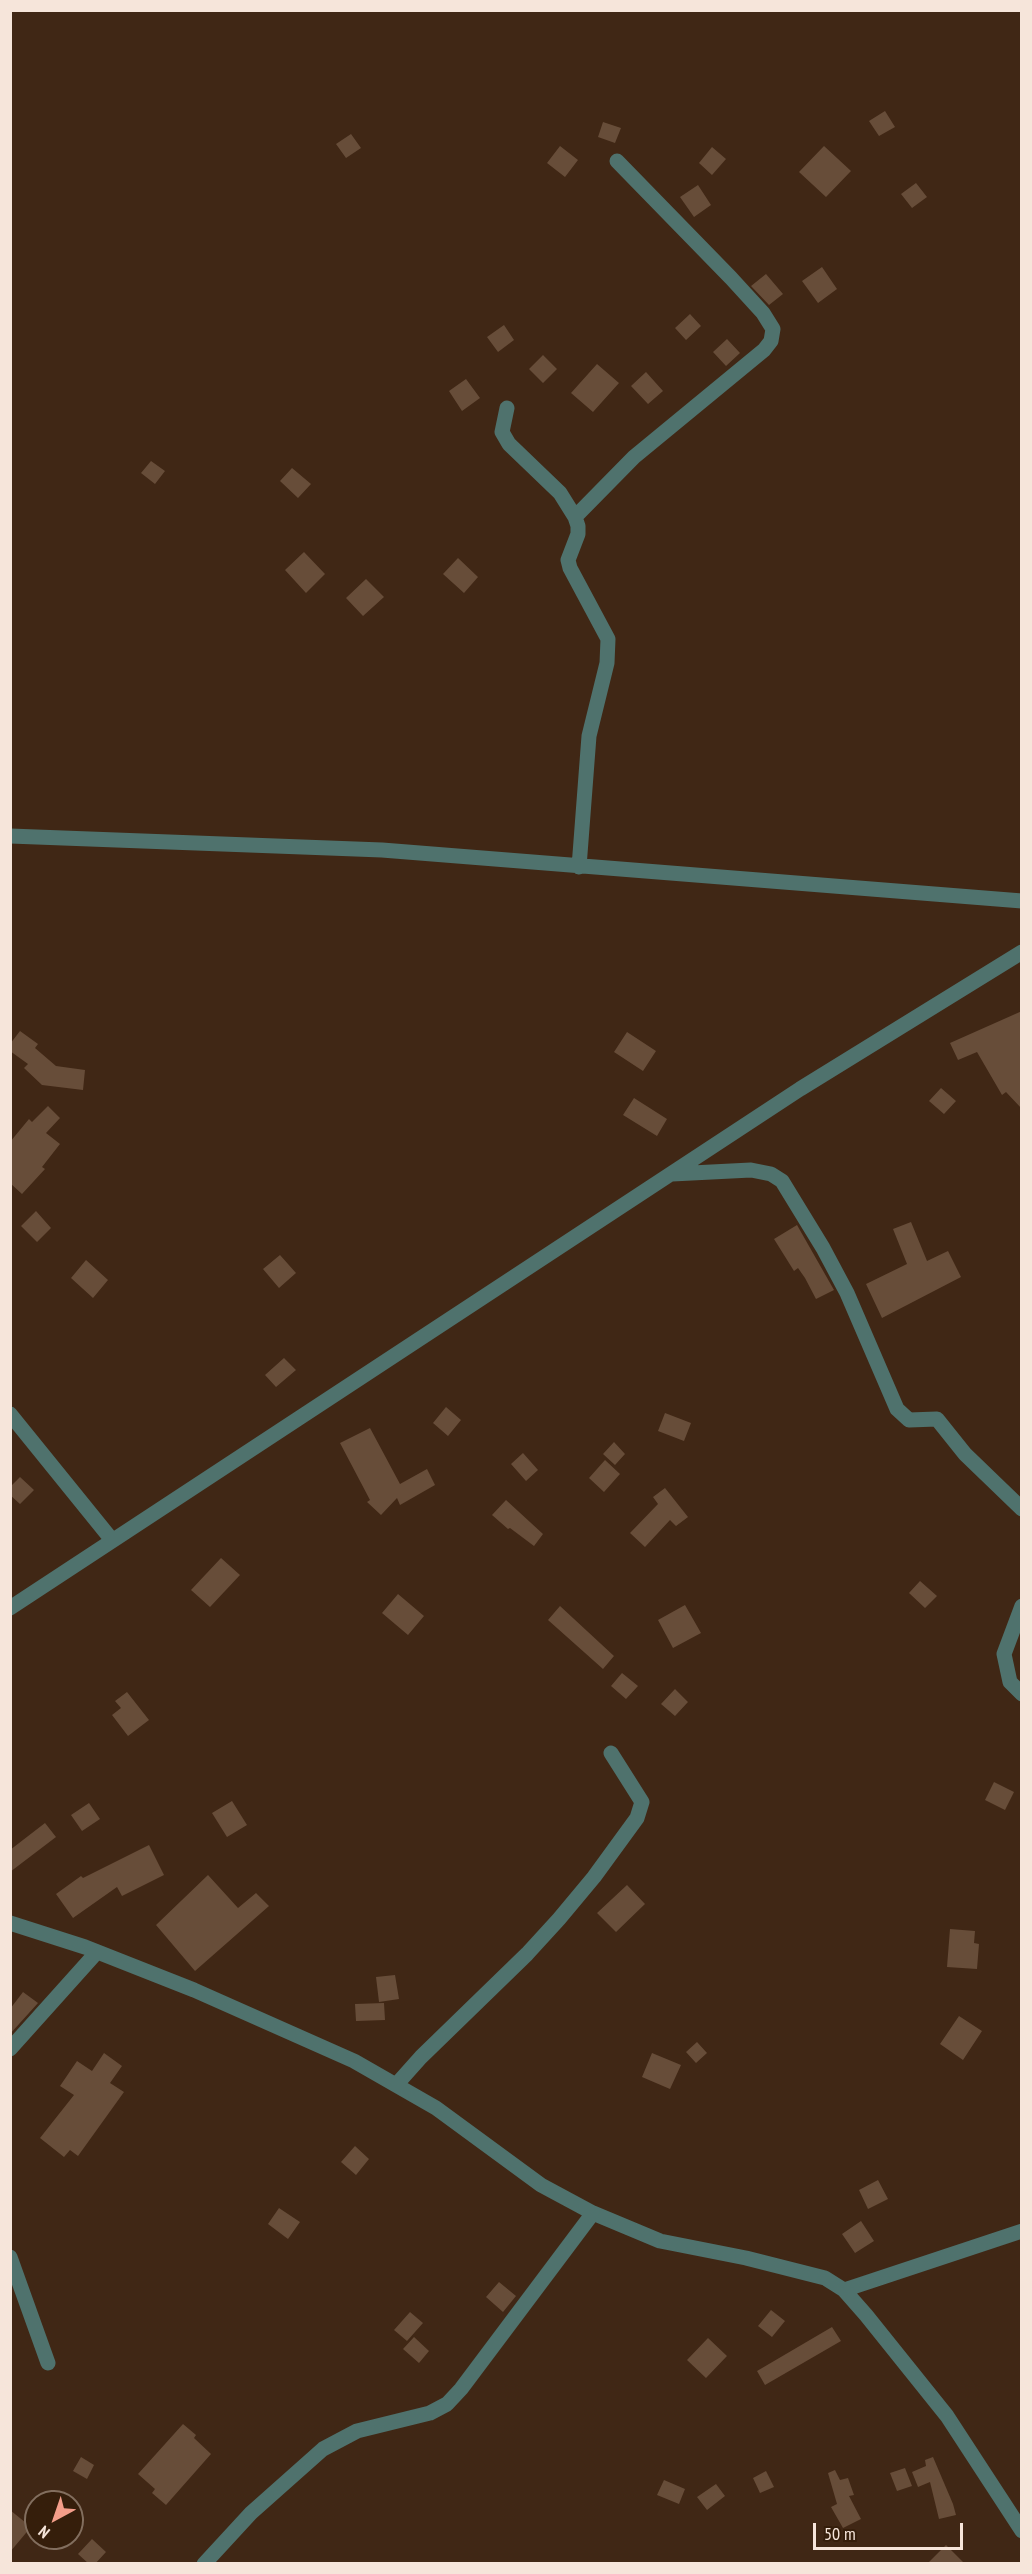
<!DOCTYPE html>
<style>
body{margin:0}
#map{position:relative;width:1032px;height:2574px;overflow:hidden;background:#402715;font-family:"PT Sans Narrow",sans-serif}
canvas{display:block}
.frame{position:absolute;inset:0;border:12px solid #f6e5da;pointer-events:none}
.north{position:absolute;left:24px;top:2490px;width:60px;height:60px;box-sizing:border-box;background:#351e0b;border:2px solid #826e5e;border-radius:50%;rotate:220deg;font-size:16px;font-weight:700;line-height:24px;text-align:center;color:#f6e5da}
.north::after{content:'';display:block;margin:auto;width:21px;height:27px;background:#f49e8a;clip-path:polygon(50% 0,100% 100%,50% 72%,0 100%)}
.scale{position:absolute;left:813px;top:2523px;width:150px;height:27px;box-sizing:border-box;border:3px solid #f6e5da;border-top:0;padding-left:8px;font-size:18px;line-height:21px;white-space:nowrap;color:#f6e5da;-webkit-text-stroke:4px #351e0b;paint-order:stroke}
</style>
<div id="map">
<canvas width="1032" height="2574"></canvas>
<div class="frame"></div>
<div class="north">N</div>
<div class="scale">50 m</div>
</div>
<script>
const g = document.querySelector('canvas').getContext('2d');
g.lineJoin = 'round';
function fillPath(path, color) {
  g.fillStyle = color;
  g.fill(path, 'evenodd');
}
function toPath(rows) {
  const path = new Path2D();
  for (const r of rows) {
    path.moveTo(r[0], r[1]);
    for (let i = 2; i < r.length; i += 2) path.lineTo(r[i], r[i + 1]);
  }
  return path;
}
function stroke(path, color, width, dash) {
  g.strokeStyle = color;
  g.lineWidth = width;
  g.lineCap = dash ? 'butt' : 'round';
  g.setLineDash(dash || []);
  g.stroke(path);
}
fillPath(toPath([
 [885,111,895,127,879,136,869,121],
 [603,122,621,128,615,143,598,137],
 [351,134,361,148,346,158,336,144],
 [560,146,578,160,565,177,547,163],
 [824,146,851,171,826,197,799,172],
 [712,147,726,159,712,175,699,163],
 [916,183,927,197,912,208,901,194],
 [698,185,711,205,694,217,680,197],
 [822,267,837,289,818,303,802,281],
 [766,274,783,294,769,305,751,286],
 [690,314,701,326,686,340,675,328],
 [504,325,514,340,498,352,487,337],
 [727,339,740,353,726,366,713,352],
 [543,355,557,369,543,383,529,369],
 [597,364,619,383,593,412,571,393],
 [646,372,663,391,648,404,631,386],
 [466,379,480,398,462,411,449,391],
 [151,461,165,471,155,484,141,473],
 [292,468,311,484,298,498,280,481],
 [304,552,325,574,306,593,285,570],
 [458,558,478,577,464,593,443,574],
 [366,579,384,597,363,616,346,598],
 [1022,1011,1022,1109,1006,1092,1002,1095,977,1052,958,1060,950,1043],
 [20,1031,38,1044,35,1048,56,1066,85,1070,83,1090,42,1085,24,1068,28,1064,10,1051,10,1044],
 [627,1032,656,1051,643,1071,614,1052],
 [941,1088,956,1101,944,1114,929,1101],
 [634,1098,667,1119,657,1136,623,1115],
 [48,1106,60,1118,46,1133,60,1144,42,1167,45,1169,22,1194,10,1183,10,1142,29,1119,32,1122],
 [36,1211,51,1228,37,1242,21,1226],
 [911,1222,927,1261,948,1251,961,1277,882,1318,866,1284,907,1264,893,1229],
 [797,1225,834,1290,816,1299,805,1278,798,1268,794,1271,774,1239],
 [280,1255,296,1273,279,1288,263,1269],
 [86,1260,108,1280,93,1298,71,1278],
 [284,1358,296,1370,276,1387,265,1375],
 [446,1407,461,1420,448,1436,433,1423],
 [665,1413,691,1423,684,1441,658,1431],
 [370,1428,400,1484,427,1469,435,1485,400,1505,397,1498,381,1515,367,1502,370,1500,340,1443],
 [614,1442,625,1454,615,1465,603,1454],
 [523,1453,538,1470,526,1481,511,1464],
 [605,1460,620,1474,604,1492,589,1478],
 [20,1477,34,1490,20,1504,10,1495,10,1487],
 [665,1488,688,1517,676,1526,670,1520,645,1547,630,1533,658,1504,653,1497],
 [506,1500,543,1534,534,1546,510,1528,508,1529,492,1515],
 [221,1558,240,1575,210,1607,191,1590],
 [920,1581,937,1596,925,1608,909,1593],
 [398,1594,424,1616,408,1635,382,1613],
 [685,1605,701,1633,673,1648,658,1620],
 [560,1606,614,1656,603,1669,548,1620],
 [622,1673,638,1686,626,1699,611,1686],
 [675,1689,688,1702,675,1716,661,1704],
 [127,1692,149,1720,128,1736,112,1715,121,1708,115,1701],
 [994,1782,1014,1792,1005,1810,985,1800],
 [232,1801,247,1825,227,1837,212,1813],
 [89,1803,100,1819,82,1831,71,1815],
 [45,1823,56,1837,10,1872,10,1850],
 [149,1845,164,1875,122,1896,117,1887,73,1918,56,1894,81,1876,83,1878],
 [208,1875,238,1908,256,1893,269,1906,195,1971,156,1925],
 [627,1885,645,1904,616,1932,597,1913],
 [950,1929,975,1931,974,1943,979,1944,977,1969,947,1967],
 [395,1975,399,1999,379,2002,376,1977],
 [23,1992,38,2003,10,2034,10,2009],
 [384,2003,385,2020,356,2021,355,2004],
 [959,2016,982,2031,963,2060,940,2044],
 [697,2042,707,2053,696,2063,686,2052],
 [104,2053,122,2066,110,2083,124,2092,78,2156,70,2150,64,2157,40,2138,74,2095,60,2086,77,2061,92,2071],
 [652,2053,681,2065,670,2089,642,2077],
 [355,2146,369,2159,356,2175,341,2162],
 [878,2180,888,2199,868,2209,859,2190],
 [279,2208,300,2222,288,2239,268,2224],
 [861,2221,874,2241,855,2253,842,2234],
 [499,2282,516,2296,503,2312,486,2297],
 [771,2310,785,2321,772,2337,758,2326],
 [410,2312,423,2323,407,2341,394,2330],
 [832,2327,841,2341,765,2385,757,2371],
 [414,2337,429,2351,419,2363,403,2349],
 [708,2338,727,2356,706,2378,687,2360],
 [183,2424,196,2435,194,2438,211,2454,166,2505,152,2493,155,2489,138,2474],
 [81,2457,94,2465,87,2479,73,2471],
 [933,2457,953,2504,956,2515,939,2519,930,2482,918,2487,912,2472,926,2466,925,2460],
 [905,2468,912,2486,897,2491,890,2473],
 [835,2470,840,2480,848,2478,854,2495,849,2496,861,2519,843,2528,831,2507,837,2504,828,2473],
 [766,2471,774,2487,760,2493,753,2478],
 [664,2480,685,2489,679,2504,657,2495],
 [716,2484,725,2496,707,2510,697,2497],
 [10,2510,31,2527,10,2552],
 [92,2539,106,2552,95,2564,89,2564,78,2554],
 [946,2545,965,2564,927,2564]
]), '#674d39');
stroke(toPath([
 [507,408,502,432,509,444,560,493,575,517,578,526,578,534,568,560,570,568,608,639,607,663,589,736,579,867],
 [575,517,634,457,764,350,771,341,773,329,763,313,731,278,617,161],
 [10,836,382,850,1022,901],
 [672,1174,751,1170,771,1174,782,1181,823,1248,847,1293,897,1409,909,1420,937,1419,965,1454,1022,1509],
 [10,1414,112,1540],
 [1022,1606,1004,1654,1010,1682,1022,1694],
 [10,1608,800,1089,1022,952],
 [10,1923,85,1947,194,1990,354,2061,436,2108,541,2185,593,2213,660,2241,746,2258,825,2278,844,2290,866,2315,947,2416,1022,2531],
 [10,2049,97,1952],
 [396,2085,421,2057,527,1954,559,1919,594,1877,637,1818,642,1802,611,1753],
 [10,2257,48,2363],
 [844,2290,1022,2231],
 [204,2564,251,2513,323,2449,357,2431,430,2413,447,2404,461,2389,593,2213]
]), '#4f726d', 15);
</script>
